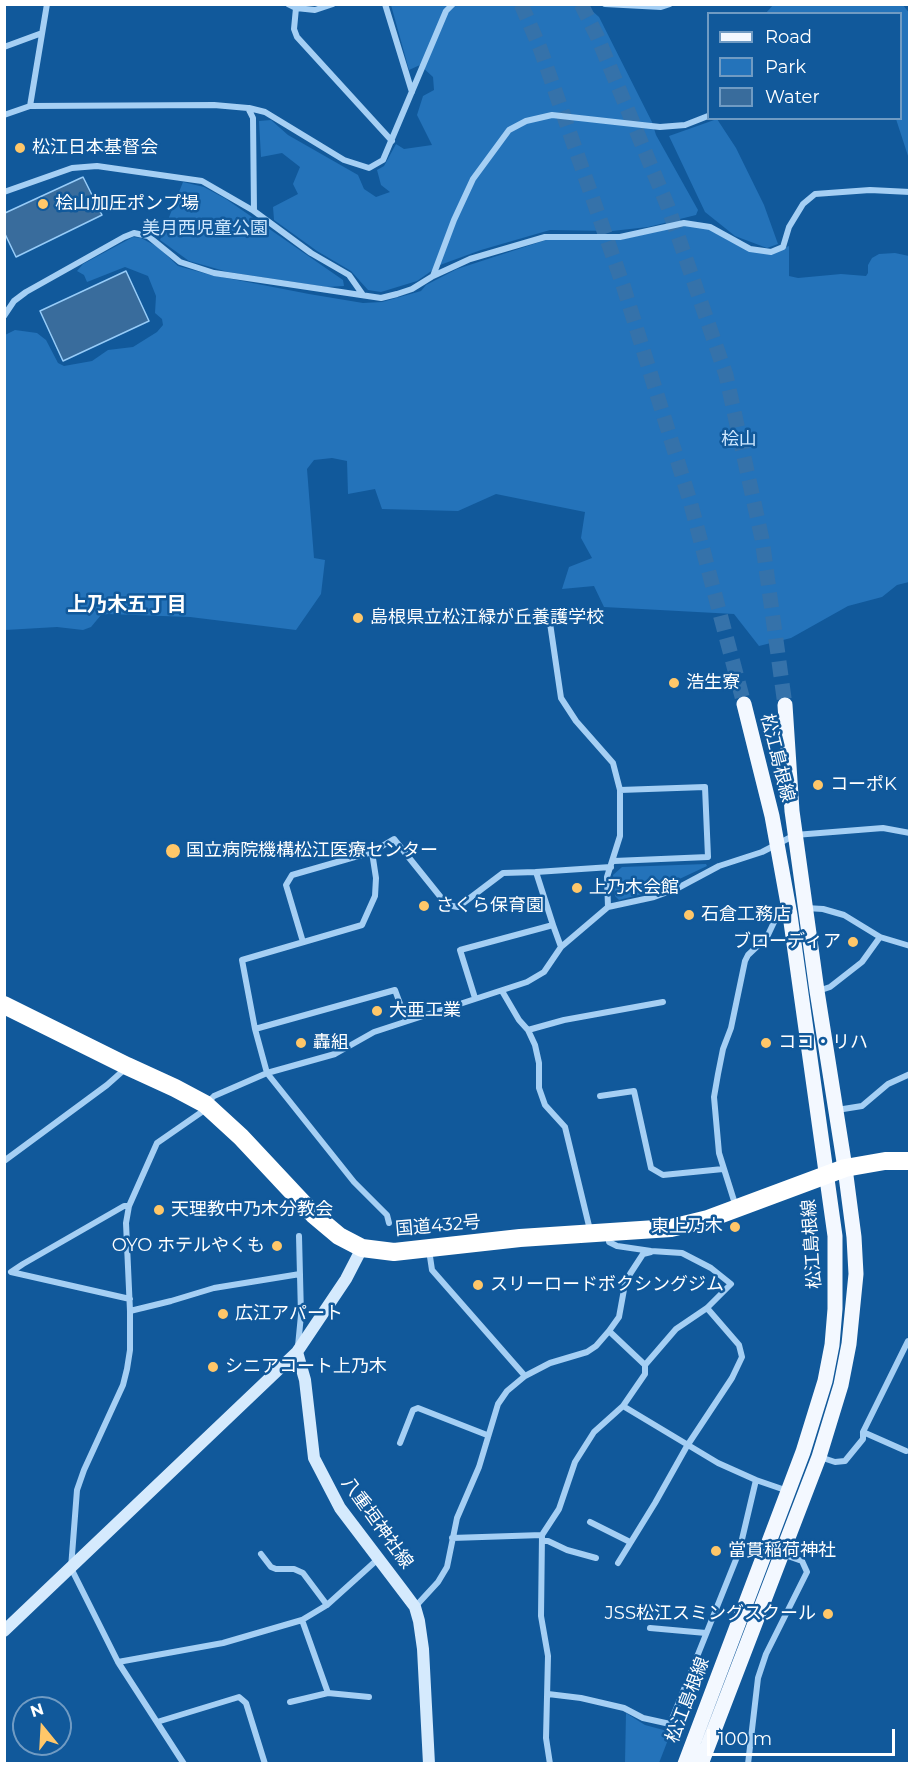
<!DOCTYPE html>
<meta charset="utf-8">
<style>
body{margin:0}
#map{position:relative;width:914px;height:1768px;overflow:hidden;background:#11599b;font-family:Montserrat,sans-serif}
canvas{display:block}
.frame{position:absolute;inset:0;border:6px solid #fff;pointer-events:none}
.legend{position:absolute;left:707px;top:12px;width:195px;height:108px;box-sizing:border-box;background:#11599b;border:2px solid #709bc3;margin:0;padding:8px 10px;list-style:none;font-size:18px;color:#fff}
.legend li{display:flex;align-items:center;gap:12px;height:30px}
.legend b{width:30px;border:2px solid #709bc3}
.north{position:absolute;left:12px;top:1696px;width:60px;height:60px;box-sizing:border-box;background:#11599b;border:2px solid #709bc3;border-radius:50%;rotate:342deg;font-size:16px;font-weight:700;line-height:24px;text-align:center;color:#fff}
.north::after{content:'';display:block;margin:auto;width:21px;height:27px;background:#ffc769;clip-path:polygon(50% 0,100% 100%,50% 72%,0 100%)}
.scale{position:absolute;left:707px;top:1729px;width:188px;height:27px;box-sizing:border-box;border:3px solid #fff;border-top:0;padding-left:8px;font-size:18px;line-height:21px;white-space:nowrap;color:#fff;-webkit-text-stroke:4px #11599b;paint-order:stroke}
</style>
<div id="map">
<canvas width="914" height="1768"></canvas>
<div class="frame"></div>
<ul class="legend">
<li><b style="height:8px;background:#f3f8ff"></b>Road</li>
<li><b style="height:16px;background:#2473ba"></b>Park</li>
<li><b style="height:16px;background:#396c9c"></b>Water</li>
</ul>
<div class="north">N</div>
<div class="scale">100 m</div>
</div>
<script>
const g = document.querySelector('canvas').getContext('2d');
g.lineJoin = 'round';
function fillPath(path, color) {
  g.fillStyle = color;
  g.fill(path, 'evenodd');
}
function toPath(rows) {
  const path = new Path2D();
  for (const r of rows) {
    path.moveTo(r[0], r[1]);
    for (let i = 2; i < r.length; i += 2) path.lineTo(r[i], r[i + 1]);
  }
  return path;
}
function stroke(path, color, width, dash) {
  g.strokeStyle = color;
  g.lineWidth = width;
  g.lineCap = dash ? 'butt' : 'round';
  g.setLineDash(dash || []);
  g.stroke(path);
}
function drawText(font, color, halo, rows, align = 'center') {
  g.font = font + ' Montserrat,"Noto Sans JP",sans-serif';
  g.lineWidth = 5;
  g.setLineDash([]);
  g.textBaseline = 'middle';
  g.strokeStyle = halo;
  g.fillStyle = color;
  for (const [text, x, y, turn = 0] of rows) {
    g.save();
    g.translate(x, y);
    g.rotate((+turn || 0) * Math.PI / 180);
    g.textAlign = isNaN(turn) ? turn : align;
    if (halo) g.strokeText(text, 0, 0);
    g.fillText(text, 0, 0);
    g.restore();
  }
}
fillPath(toPath([
 [391,5,572,5,590,9,599,17,652,122,656,135,698,210,696,215,648,227,612,231,550,230,481,250,440,265,417,281,381,292,368,290,351,271,317,251,274,220,273,207,298,194,293,184,300,167,282,153,261,157,259,121,271,120,288,135,358,175,364,189,376,197,390,192,381,185,377,170,384,166,396,144,404,149,432,145,417,115,423,96,434,90,433,77,420,65,409,70],
 [773,5,903,5,910,14,909,159,896,119,900,118,900,14,766,13],
 [717,119,736,148,764,205,778,244,767,248,735,236,705,212,669,136],
 [183,182,204,187,226,199,343,280,344,286,327,287,228,272,189,261,160,240],
 [685,225,710,228,749,250,770,253,789,246,789,276,798,278,841,274,866,276,868,273,868,265,872,258,879,254,895,253,909,256,909,582,897,585,882,597,848,606,791,638,759,646,734,614,604,607,594,586,562,589,569,567,592,558,581,538,585,512,496,494,458,511,382,509,375,489,348,494,347,461,332,458,314,460,307,469,314,558,325,560,321,594,296,630,190,617,108,614,101,615,91,627,83,630,57,627,5,630,5,335,15,330,37,333,46,340,58,363,64,366,92,361,108,350,133,347,157,332,163,325,162,319,155,313,156,296,148,276,125,267,87,282,84,275,77,271,83,264,133,237,141,238,158,247,178,266,211,275,309,294,363,303,382,302,421,291,426,285,457,269,546,240,619,240],
 [706,864,707,866,654,891,619,900,615,896,613,875,622,867],
 [626,1713,645,1725,671,1732,659,1763,625,1763]
]), '#2473ba');
const water = toPath([
 [83,177,102,215,16,257,5,234,5,213,83,177],
 [126,271,149,321,63,361,40,311,126,271]
]);
fillPath(water, '#396c9c');
stroke(water, '#97ccf8', 1.5);
stroke(toPath([
 [521,4,540,48,623,285,690,501,744,704],
 [581,4,597,36,668,207,726,375,762,539,785,705]
]), '#3572aa', 15, [15, 8]);
stroke(toPath([
 [288,4,296,8,315,10,333,4],
 [385,4,412,92],
 [605,4,661,7,670,4],
 [296,8,294,29,297,37,392,141],
 [4,47,42,33],
 [30,106,47,4],
 [249,108,265,112,344,160,369,168,383,160,446,11,453,4],
 [4,115,30,106,214,105,248,108,253,118,254,211],
 [4,192,72,168,97,166,202,181,254,211,311,253,349,275,363,295],
 [433,276,470,259,545,237,620,237,684,223,710,227,750,249,771,252,783,247,789,227,803,204,815,194,870,190,910,192],
 [4,316,14,301,26,292,124,237,134,233,148,236,180,262,214,273,381,298,397,294,412,289,433,276,454,220,473,179,509,130,526,121,552,115,660,127,685,125,708,116],
 [550,623,561,698,576,721,613,763,620,790,620,836,607,877,608,907],
 [372,852,376,878,375,896,362,925,242,960,255,1029,267,1073,354,1182,387,1215,389,1223],
 [614,861,708,857,705,787,620,790],
 [536,872,611,867],
 [806,908,823,909,844,915,880,937,910,946],
 [303,942,286,885,292,875,372,852,394,839,447,905,458,907,503,873,536,872,553,925],
 [502,991,519,1020,528,1030,535,1045,539,1063,539,1088,545,1105,565,1127,590,1230],
 [818,991,830,987,862,962,880,937],
 [475,998,460,950,553,925,561,947],
 [255,1029,395,990,406,1020],
 [528,1030,564,1020,663,1002],
 [600,1096,634,1091,651,1168,663,1175,723,1169],
 [208,1102,214,1096,267,1073,335,1054,374,1032,527,982,544,972,561,947,608,907,654,897,676,889,719,866,762,852,795,835,883,828,910,833],
 [837,1110,862,1106,888,1084,910,1074],
 [4,1161,107,1085,125,1069],
 [129,1206,124,1206,23,1264,11,1272,130,1299],
 [736,1207,719,1153,714,1097,718,1074,723,1049,731,1028,745,961,748,955,767,937,775,920,779,916,789,915],
 [429,1250,432,1270,525,1376],
 [130,1311,171,1301,214,1288,300,1274],
 [298,1346,301,1315,299,1236],
 [645,1365,609,1331,619,1317,625,1284,630,1274,643,1254,651,1252],
 [623,1406,718,1463,756,1480],
 [863,1432,906,1451],
 [400,1443,413,1410,418,1408,487,1435],
 [820,1457,835,1462,845,1461,863,1439,863,1432,908,1341,910,1341],
 [590,1522,630,1542],
 [452,1538,542,1535],
 [542,1541,548,1541,567,1550,596,1558],
 [261,1554,271,1567,276,1569,294,1569,303,1573,327,1605],
 [618,1563,655,1503,687,1446,732,1378,742,1357,739,1345,707,1308],
 [415,1607,438,1582,447,1567,457,1518,479,1467,498,1404,507,1391,525,1376,550,1363,587,1352,596,1346,609,1331],
 [302,1620,328,1693],
 [650,1628,706,1633],
 [118,1662,223,1643,302,1620,327,1605,378,1559],
 [548,1694,581,1698,624,1708,643,1718,670,1724,739,1552,756,1480,788,1491],
 [290,1702,328,1693,369,1697],
 [157,1722,239,1697,246,1703,265,1764],
 [184,1764,118,1662,71,1568,77,1490,84,1470,123,1385,127,1369,130,1350,130,1311,126,1223,129,1206,157,1143,206,1109],
 [550,1764,546,1738,548,1656,541,1616,542,1535,559,1509,575,1462,594,1432,623,1406,645,1374,645,1365,676,1329,707,1308,731,1284,711,1268,682,1253,651,1251,617,1246,609,1242,609,1233],
 [748,1764,758,1678,766,1654,807,1572,802,1561,782,1554]
]), '#a5cff4', 6);
stroke(toPath([
 [297,1352,305,1380,314,1458,340,1508,403,1591,415,1607,419,1621,423,1649,429,1764],
 [4,1631,297,1352,346,1279,362,1248]
]), '#d5eafd', 12);
stroke(toPath([
 [685,1764,803,1452,825,1381,832,1345,835,1309,835,1236,790,915,772,816,744,704],
 [701,1764,819,1457,841,1385,849,1344,856,1274,854,1237,845,1168,817,991,792,811,785,705]
]), '#f3f8ff', 15);
stroke(toPath([
 [4,1005,127,1066,175,1088,205,1104,241,1137,314,1215,339,1236,362,1248,394,1252,520,1238,671,1228,708,1219,845,1168,885,1161,910,1161]
]), '#fff', 18);
for (const [x, y, r, color] of [
 [20,148,6,"#ffc769"],
 [43,204,6,"#ffc769"],
 [358,618,6,"#ffc769"],
 [674,683,6,"#ffc769"],
 [818,785,6,"#ffc769"],
 [173,851,8,"#ffc769"],
 [577,888,6,"#ffc769"],
 [424,906,6,"#ffc769"],
 [689,915,6,"#ffc769"],
 [853,942,6,"#ffc769"],
 [377,1011,6,"#ffc769"],
 [301,1043,6,"#ffc769"],
 [766,1043,6,"#ffc769"],
 [159,1210,6,"#ffc769"],
 [735,1227,6,"#ffc769"],
 [277,1246,6,"#ffc769"],
 [478,1285,6,"#ffc769"],
 [223,1314,6,"#ffc769"],
 [213,1367,6,"#ffc769"],
 [716,1551,6,"#ffc769"],
 [828,1614,6,"#ffc769"]
]) {
  const dot = new Path2D();
  dot.arc(x, y, r, 0, 2 * Math.PI);
  g.fillStyle = color;
  g.fill(dot);
  stroke(dot, '#11599b', 2);
}
drawText('18px', '#fff', '#11599b', [
 ["松江日本基督会",32,148],
 ["桧山加圧ポンプ場",55,204],
 ["島根県立松江緑が丘養護学校",370,618],
 ["浩生寮",686,683],
 ["コーポK",830,785],
 ["国立病院機構松江医療センター",186,851],
 ["上乃木会館",589,888],
 ["さくら保育園",436,906],
 ["石倉工務店",701,915],
 ["ブローディア",841,942,"right"],
 ["大亜工業",389,1011],
 ["轟組",313,1043],
 ["ココ・リハ",778,1043],
 ["天理教中乃木分教会",171,1210],
 ["東上乃木",723,1227,"right"],
 ["OYO ホテルやくも",265,1246,"right"],
 ["スリーロードボクシングジム",490,1285],
 ["広江アパート",235,1314],
 ["シニアコート上乃木",225,1367],
 ["當貫稲荷神社",728,1551],
 ["JSS松江スミングスクール",816,1614,"right"]
], 'left');
drawText('18px', '#cee7fe', '#11599b', [
 ["美月西児童公園",205,229],
 ["桧山",739,440]
]);
drawText('18px', '#fff', '#11599b', [
 ["松江島根線",777,758,76],
 ["国道432号",438,1226,-5],
 ["松江島根線",812,1244,-94],
 ["八重垣神社線",377,1523,54],
 ["松江島根線",688,1700,-69]
]);
drawText('bold 20px', '#fff', '#11599b', [
 ["上乃木五丁目",127,605]
]);
</script>
